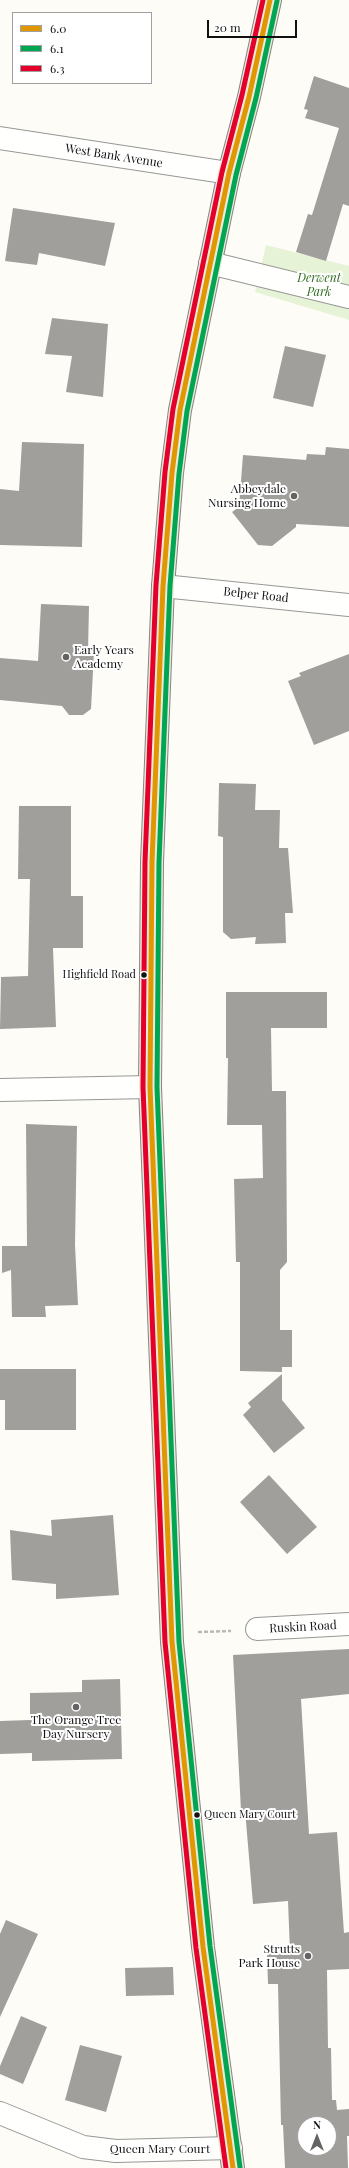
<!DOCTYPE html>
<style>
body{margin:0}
#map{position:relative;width:349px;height:2168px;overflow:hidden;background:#fdfcf7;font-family:"Playfair Display",serif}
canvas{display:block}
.legend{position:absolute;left:12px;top:12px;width:140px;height:72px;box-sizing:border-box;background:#fff;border:1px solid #a0a0a0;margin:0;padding:5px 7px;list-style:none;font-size:12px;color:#111}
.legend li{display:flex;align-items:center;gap:8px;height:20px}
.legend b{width:20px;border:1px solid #a0a0a0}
.north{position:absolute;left:297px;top:2116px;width:40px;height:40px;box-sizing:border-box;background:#fff;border:1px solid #a0a0a0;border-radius:50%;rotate:0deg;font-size:11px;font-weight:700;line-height:16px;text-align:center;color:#111}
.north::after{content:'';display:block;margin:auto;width:14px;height:18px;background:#646362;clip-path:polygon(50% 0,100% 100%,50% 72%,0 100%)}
.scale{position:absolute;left:207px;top:20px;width:90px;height:18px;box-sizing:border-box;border:2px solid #111;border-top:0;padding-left:5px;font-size:12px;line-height:14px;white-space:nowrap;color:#111;-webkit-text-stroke:3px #fff;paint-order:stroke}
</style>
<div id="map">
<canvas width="349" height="2168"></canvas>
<ul class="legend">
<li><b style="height:5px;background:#e09702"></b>6.0</li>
<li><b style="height:5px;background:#00a651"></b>6.1</li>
<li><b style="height:5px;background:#e4002b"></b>6.3</li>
</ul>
<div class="north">N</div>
<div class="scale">20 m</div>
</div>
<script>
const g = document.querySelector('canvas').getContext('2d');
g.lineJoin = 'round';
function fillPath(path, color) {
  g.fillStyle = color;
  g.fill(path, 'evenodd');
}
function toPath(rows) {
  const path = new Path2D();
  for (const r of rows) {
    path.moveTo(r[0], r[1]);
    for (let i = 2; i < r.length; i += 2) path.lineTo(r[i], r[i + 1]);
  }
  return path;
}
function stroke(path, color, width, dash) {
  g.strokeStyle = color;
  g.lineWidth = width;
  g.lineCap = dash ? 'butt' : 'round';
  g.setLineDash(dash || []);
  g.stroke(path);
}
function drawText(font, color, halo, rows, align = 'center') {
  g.font = font + ' "Playfair Display",serif';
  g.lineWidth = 4;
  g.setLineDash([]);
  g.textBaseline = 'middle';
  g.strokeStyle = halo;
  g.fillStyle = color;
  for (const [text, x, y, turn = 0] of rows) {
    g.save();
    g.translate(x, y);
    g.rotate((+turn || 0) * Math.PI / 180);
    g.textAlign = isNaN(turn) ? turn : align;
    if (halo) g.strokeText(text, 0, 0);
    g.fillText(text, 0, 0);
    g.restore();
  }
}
fillPath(toPath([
 [266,245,349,266,349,320,255,292]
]), '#e7f3d7');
fillPath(toPath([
 [314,76,349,88,349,206,343,204,326,261,296,252,308,214,312,215,339,128,305,118,308,110,304,109],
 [13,208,115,223,105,266,39,253,37,265,5,261],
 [52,318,108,324,103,397,66,392,72,356,45,354],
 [285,346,326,355,313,407,273,398],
 [22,442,84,444,82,547,0,545,0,489,19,491],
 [326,447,349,449,349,527,296,524,296,527,272,546,258,545,232,512,239,507,243,455,306,460,307,454,325,455],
 [41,604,89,606,88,651,94,652,91,709,83,715,69,715,62,706,0,700,0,658,38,661],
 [349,654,349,731,314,745,288,681,301,676,299,673],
 [219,783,256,784,255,810,280,810,279,848,288,848,293,913,285,913,286,943,255,944,256,937,231,939,223,932,223,837,218,836],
 [19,806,71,806,71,896,83,896,83,948,53,948,56,1027,0,1029,1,977,28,976,30,879,18,879],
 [226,992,327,992,327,1028,271,1028,272,1091,286,1091,287,1262,280,1270,280,1330,292,1330,292,1367,282,1367,282,1372,240,1371,240,1262,236,1262,234,1179,263,1178,262,1125,227,1125,228,1058,226,1058],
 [26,1124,77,1126,75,1245,78,1305,45,1306,46,1317,12,1317,11,1270,2,1273,2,1246,27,1246],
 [0,1369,76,1369,76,1430,5,1430,5,1400,0,1400],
 [282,1374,282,1400,305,1428,274,1453,243,1415,251,1407,248,1403],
 [269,1475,317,1527,287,1554,240,1502],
 [113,1515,119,1595,56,1599,56,1584,12,1580,10,1530,52,1536,51,1520],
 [349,1649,349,1694,301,1699,309,1834,337,1832,344,1933,349,1932,349,1969,327,1970,328,2048,331,2048,332,2100,336,2100,337,2110,349,2109,349,2136,347,2136,348,2168,285,2168,283,2125,281,2125,278,1984,268,1984,267,1953,290,1952,288,1901,253,1904,245,1810,241,1811,233,1655],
 [305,2124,329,2124,329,2148,305,2148],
 [120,1679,122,1759,32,1761,32,1753,0,1754,0,1721,30,1720,30,1693,82,1692,82,1680],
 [6,1920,38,1934,0,2017,0,1934],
 [173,1967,174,1995,126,1996,125,1968],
 [21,2016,47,2027,23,2084,0,2074,0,2066],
 [80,2045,122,2056,106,2112,65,2100]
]), '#a19f9c');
const minor = toPath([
 [0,138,229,173],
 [210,263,349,297],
 [163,586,349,605],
 [0,1090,150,1087],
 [257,1629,349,1624],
 [0,2113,83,2147,116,2151,231,2148]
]);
const major = toPath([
 [233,2168,203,1947,172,1642,150,1087,152,862,163,586,172,473,180,410,229,173,249,97,270,0]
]);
stroke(minor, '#979795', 24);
stroke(major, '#858482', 24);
stroke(toPath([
 [198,1632,231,1631]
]), '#b9b9b8', 2.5, [4, 2]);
stroke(minor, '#fffffe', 22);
stroke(major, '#ede9dc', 22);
stroke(toPath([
 [233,2168,203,1947,172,1642,150,1087,152,862,163,586,172,473,180,410,229,173,249,97,270,0]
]), '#e09702', 5);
stroke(toPath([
 [240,2167,210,1946,179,1642,157,1087,159,862,170,586,179,474,187,411,236,175,256,98,277,1]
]), '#00a651', 5);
stroke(toPath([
 [226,2168,196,1948,165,1642,143,1087,145,862,156,585,165,472,173,409,222,172,242,95,263,0]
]), '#e4002b', 5);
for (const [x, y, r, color] of [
 [294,496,4,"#646362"],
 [66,657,4,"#646362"],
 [144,975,3.5,"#111"],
 [76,1707,4,"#646362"],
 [197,1815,3.5,"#111"],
 [308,1956,4,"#646362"]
]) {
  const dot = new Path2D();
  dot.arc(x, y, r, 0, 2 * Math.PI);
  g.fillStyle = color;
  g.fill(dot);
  stroke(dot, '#fff', 1.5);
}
drawText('11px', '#111', '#fff', [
 ["Highfield Road",136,975],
 ["Queen Mary Court",204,1815,"left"]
], 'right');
drawText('12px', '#111', '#fff', [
 ["West Bank Avenue",114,156,9],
 ["Belper Road",256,595,6],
 ["Ruskin Road",303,1627,-3],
 ["Queen Mary Court",160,2149]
]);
drawText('italic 12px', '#2f6b1f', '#fff', [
 ["Derwent",319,278],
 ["Park",319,292]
]);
drawText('12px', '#111', '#fff', [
 ["Abbeydale",286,489],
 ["Nursing Home",286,503],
 ["Early Years",74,650,"left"],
 ["Academy",74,664,"left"],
 ["The Orange Tree",76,1720,"center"],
 ["Day Nursery",76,1734,"center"],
 ["Strutts",300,1949],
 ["Park House",300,1963]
], 'right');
</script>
